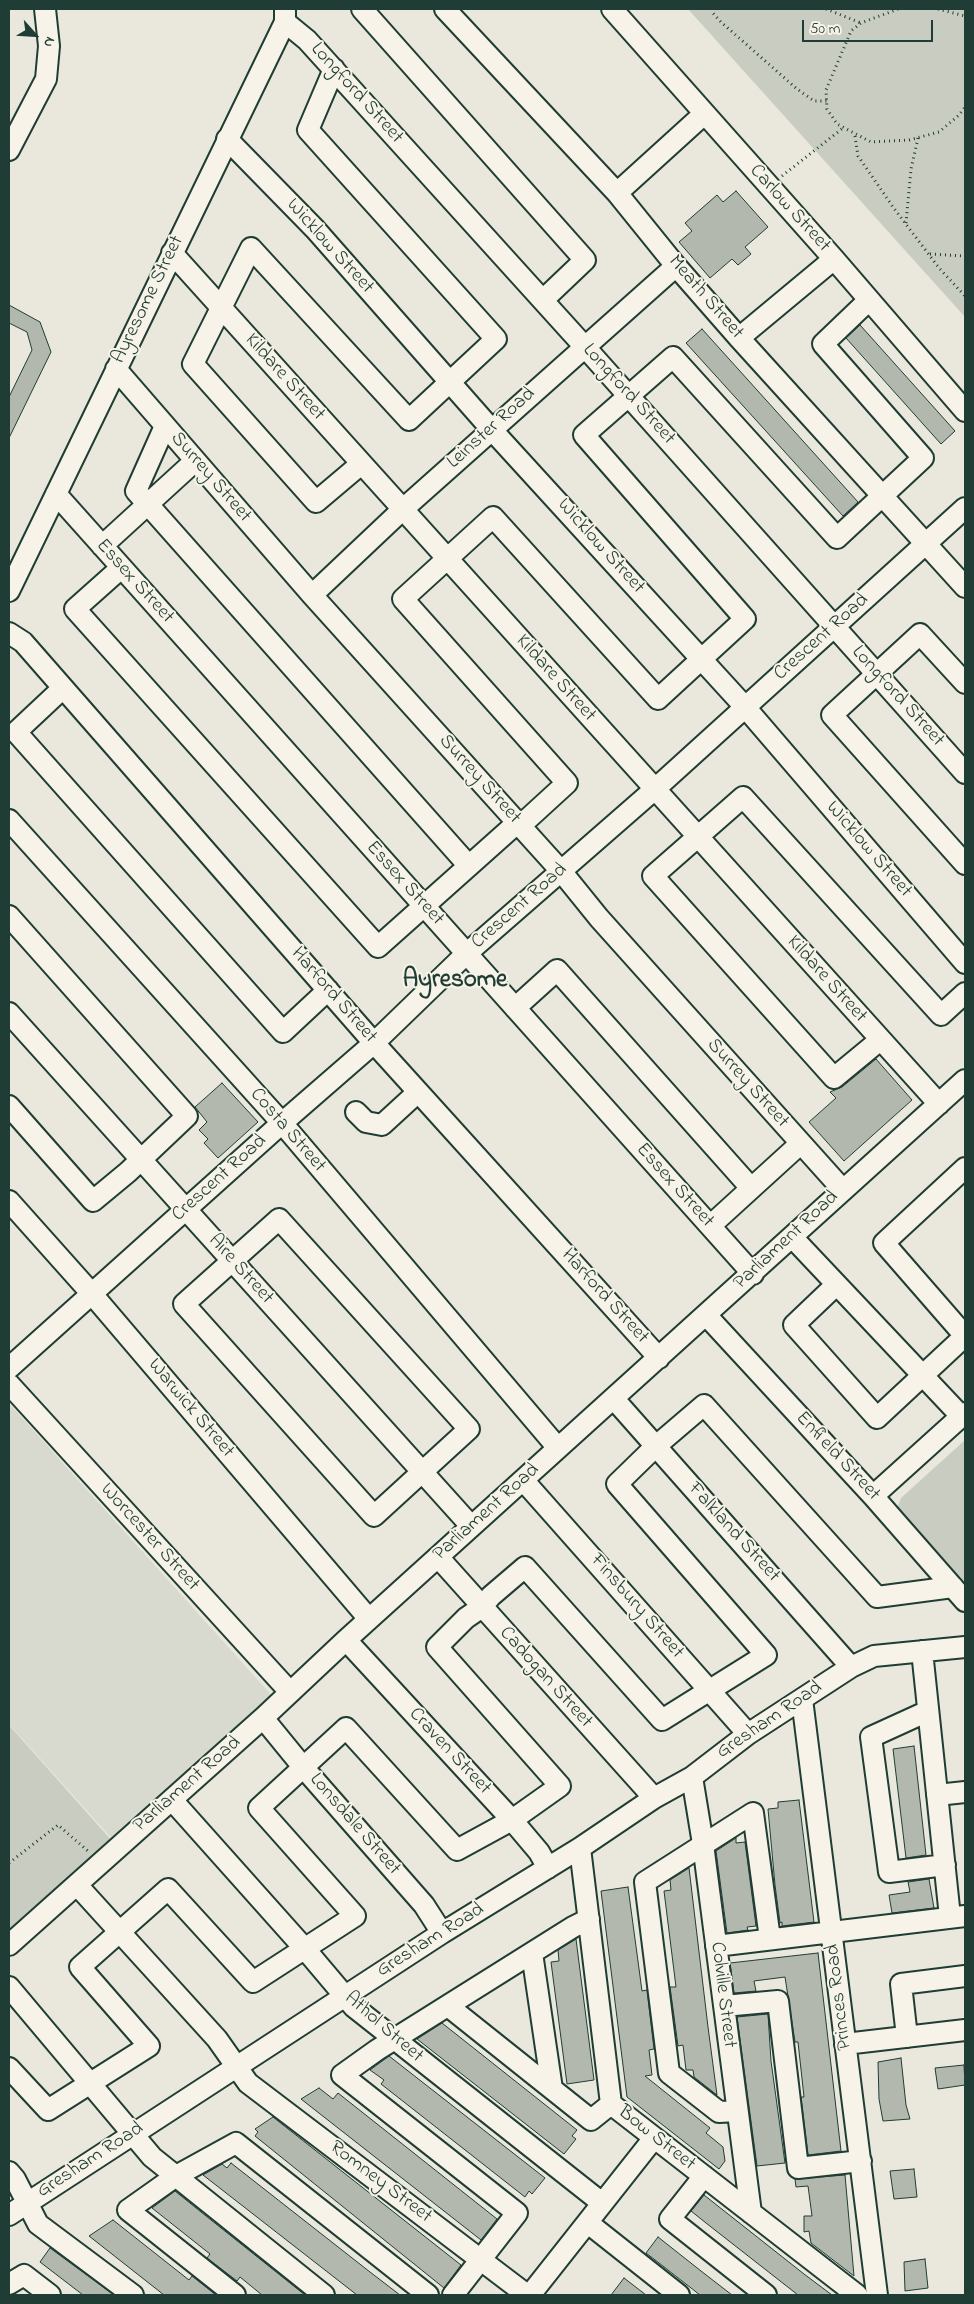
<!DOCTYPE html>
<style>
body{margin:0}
#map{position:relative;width:974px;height:2304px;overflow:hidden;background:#eae8dd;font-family:"Indie Flower",sans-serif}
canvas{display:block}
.frame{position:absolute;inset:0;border:10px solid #1f3d34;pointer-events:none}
.north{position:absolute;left:10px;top:10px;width:50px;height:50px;-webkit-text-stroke:4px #f7f3e8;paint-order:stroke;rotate:116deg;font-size:14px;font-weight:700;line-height:20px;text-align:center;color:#1f3d34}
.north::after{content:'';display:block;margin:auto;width:18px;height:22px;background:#1f3d34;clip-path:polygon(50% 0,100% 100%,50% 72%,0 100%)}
.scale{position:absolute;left:802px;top:20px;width:131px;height:22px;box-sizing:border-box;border:2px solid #1f3d34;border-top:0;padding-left:6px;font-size:15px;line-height:18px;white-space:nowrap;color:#1f3d34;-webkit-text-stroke:4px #f7f3e8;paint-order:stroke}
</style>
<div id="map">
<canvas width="974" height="2304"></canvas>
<div class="frame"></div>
<div class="north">N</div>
<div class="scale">50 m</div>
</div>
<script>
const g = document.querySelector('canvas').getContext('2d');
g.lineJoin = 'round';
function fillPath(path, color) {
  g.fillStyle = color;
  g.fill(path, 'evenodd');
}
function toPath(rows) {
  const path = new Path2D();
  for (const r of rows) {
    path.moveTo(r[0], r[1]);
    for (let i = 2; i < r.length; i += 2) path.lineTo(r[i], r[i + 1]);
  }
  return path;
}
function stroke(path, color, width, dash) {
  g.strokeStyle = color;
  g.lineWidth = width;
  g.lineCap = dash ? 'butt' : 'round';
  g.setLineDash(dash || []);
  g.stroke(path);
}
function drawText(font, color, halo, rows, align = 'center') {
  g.font = font + ' "Indie Flower",sans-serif';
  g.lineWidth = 4;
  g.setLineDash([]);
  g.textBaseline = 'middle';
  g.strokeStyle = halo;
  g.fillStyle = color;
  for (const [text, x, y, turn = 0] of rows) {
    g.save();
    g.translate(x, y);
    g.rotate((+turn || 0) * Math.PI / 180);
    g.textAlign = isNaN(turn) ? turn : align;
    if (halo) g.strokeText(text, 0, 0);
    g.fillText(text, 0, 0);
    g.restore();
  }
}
fillPath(toPath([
 [9,1403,274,1698,113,1840,9,1724]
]), '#d9dacf');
fillPath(toPath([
 [688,9,965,9,965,317],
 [965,1440,965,1584,900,1512,898,1506,901,1498],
 [9,1725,113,1842,9,1936]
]), '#c8ccc1');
const building = toPath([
 [736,191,768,227,745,247,751,254,738,265,732,259,710,278,679,242,692,231,685,223,717,195,723,202,736,191],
 [9,305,40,322,51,352,9,438,9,397,32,350,27,332,9,323,9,305],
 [860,325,955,431,941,444,846,338,860,325],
 [702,329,858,502,843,516,686,343,702,329],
 [876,1059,912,1100,844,1161,809,1122,836,1098,830,1092,842,1087,876,1059],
 [222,1083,258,1122,218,1158,204,1143,208,1139,199,1130,207,1122,195,1107,222,1083],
 [914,1746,926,1855,906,1858,893,1749,914,1746],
 [799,1800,814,1922,782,1926,782,1922,780,1923,775,1885,768,1809,778,1808,778,1802,799,1800],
 [736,1838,736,1843,745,1842,756,1926,747,1927,748,1930,727,1933,716,1851,736,1838],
 [689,1868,708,2027,717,2095,694,2077,693,2070,686,2070,683,2045,678,2046,670,1987,676,1987,664,1891,671,1890,670,1880,689,1868],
 [929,1879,934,1908,892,1913,889,1895,910,1892,908,1882,929,1879],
 [628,1887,642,1991,647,1990,654,2049,649,2050,652,2075,645,2076,710,2128,706,2133,723,2147,725,2161,719,2169,627,2097,601,1891,628,1887],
 [576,1939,594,2080,567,2084,551,1962,559,1961,558,1950,576,1939],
 [818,1953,841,2151,808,2155,801,2097,804,2097,798,2042,795,2042,785,1977,754,1981,756,1991,734,1993,730,1963,818,1953],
 [768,2014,771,2061,785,2163,757,2166,737,2017,768,2014],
 [442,2023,577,2130,572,2136,576,2139,564,2154,417,2039,442,2023],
 [389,2056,545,2178,532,2194,529,2191,525,2197,381,2084,384,2080,370,2070,389,2056],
 [901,2058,906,2105,910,2119,883,2121,879,2099,878,2062,901,2058],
 [964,2065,965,2085,938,2089,935,2068,964,2065],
 [319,2088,333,2099,338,2093,497,2219,481,2240,301,2099,319,2088],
 [273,2117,461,2265,444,2288,255,2136,258,2132,255,2129,273,2117],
 [231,2163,370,2272,400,2295,357,2295,203,2175,222,2164,227,2168,231,2163],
 [914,2169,917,2197,894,2199,890,2171,914,2169],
 [845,2175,854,2276,811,2243,809,2231,804,2232,804,2216,812,2216,808,2186,796,2187,795,2179,845,2175],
 [175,2191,201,2212,305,2295,262,2295,240,2277,237,2281,207,2258,210,2254,152,2208,175,2191],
 [704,2195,804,2274,832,2295,798,2295,706,2223,691,2211,704,2195],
 [113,2220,189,2280,192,2276,216,2295,164,2295,89,2236,113,2220],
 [658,2237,701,2271,732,2295,700,2295,659,2263,646,2253,658,2237],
 [50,2248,114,2295,83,2295,40,2262,50,2248],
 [925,2259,928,2288,905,2291,904,2262,925,2259],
 [624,2278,646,2295,611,2295,624,2278]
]);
fillPath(building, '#b2b8ae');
stroke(building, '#1f3d34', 1);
const minor = toPath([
 [362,9,585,260,543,300],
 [445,9,617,193,676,266,739,338,965,587],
 [612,9,834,259,965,411],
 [285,22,307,40,584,346,965,773],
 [334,69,308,130,496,339,409,420,251,248,193,364,316,502,361,464],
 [227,139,315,229,492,430,745,707,965,963],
 [9,150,46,79,49,46,45,9],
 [617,193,704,114],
 [172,253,939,1104],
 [739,338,834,259],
 [116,369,312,595,561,871,599,918,843,1190],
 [165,426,136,491,469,866],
 [56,494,753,1274],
 [102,546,195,461],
 [121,568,75,609,378,947,517,823],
 [9,591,285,22,285,9],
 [312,595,402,510,676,266],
 [9,633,23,642,374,1043,659,1358],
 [965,683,920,634,832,715,965,864],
 [63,688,16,732,283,1032,328,990],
 [9,820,282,1123,558,1448],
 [520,826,567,783,403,599,493,517,658,699,745,619,584,435,673,357,837,538,923,458,823,344,869,300],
 [9,916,187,1116,128,1172,93,1201,9,1106],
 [515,1008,557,970,751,1188],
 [9,1013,471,1526],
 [880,1040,834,1078,653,876,743,797,941,1015,965,993],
 [356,1112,366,1122,382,1125,418,1092],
 [965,1168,884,1243,965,1336],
 [9,1201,92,1294,369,1619],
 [279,1219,469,1429,374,1516,184,1304,279,1219],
 [710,1226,800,1144],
 [792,1237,961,1416],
 [836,1285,794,1325,877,1418,965,1336],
 [706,1315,873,1496,965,1601],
 [9,1368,282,1123,374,1043,466,954,655,789,965,508],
 [9,1384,290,1692],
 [614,1399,851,1667],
 [523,1480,748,1734],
 [873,1496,965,1413],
 [438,1557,654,1798],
 [346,1640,512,1820,539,1852,548,1868],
 [922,1651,950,1917],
 [802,1699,877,2295],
 [928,1711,871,1737,889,1872,945,1865],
 [263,1718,303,1767,424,1905,442,1933],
 [692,1777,703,1844,751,2213],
 [937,1795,965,1792],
 [172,1800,305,1949,354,2007,602,2203],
 [580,1848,611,2104,857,2295],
 [77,1885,217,2039,248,2083,527,2295],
 [9,1945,263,1718,346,1640,965,1080],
 [716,1946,965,1916],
 [532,1953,552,2089],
 [9,1987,152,2157,324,2295],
 [448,2006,591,2120,611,2104],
 [724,2006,778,2001,798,2168,861,2161],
 [907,2037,901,1984,965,1976],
 [845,2044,965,2030],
 [9,2068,48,2110,149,2046,80,1967,168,1889,253,1982,355,1916,259,1808,346,1728,457,1850,512,1820,560,1786,437,1647,466,1618,482,1607,491,1596,525,1567,662,1720,766,1655,617,1484,656,1446,704,1405,877,1597,953,1587],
 [737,2111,719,2112,669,2073,645,1882,753,1813,770,1939],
 [9,2172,15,2179,38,2224,133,2295],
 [704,2176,670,2219,766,2295],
 [9,2215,442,1933,580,1848,654,1798,692,1777,748,1734,851,1667,874,1656,965,1647],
 [588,2223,679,2295],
 [9,2284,24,2275,50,2295],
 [235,2295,128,2210,176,2176,236,2143,428,2295],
 [453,2295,517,2213,342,2075,377,2050,573,1927,589,1919],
 [530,2295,654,2138]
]);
stroke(minor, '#1f3d34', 24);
stroke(toPath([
 [712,9,712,12,721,22,797,89,814,101,827,101],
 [826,9,861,23],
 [898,9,861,23,851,31,826,90,827,109,837,124,871,142,909,140,939,132,959,115,965,107],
 [938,9,965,16],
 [855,136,858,156,893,207,939,268,965,296],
 [782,176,843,128],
 [906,223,911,169,918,138],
 [930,254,965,256],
 [9,1863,58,1825,88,1851]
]), '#1f3d34', 3, [1, 4]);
stroke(minor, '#f7f3e8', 20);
drawText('20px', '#1f3d34', '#f7f3e8', [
 ["Longford Street",356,94,48],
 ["Carlow Street",789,209,48],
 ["Wicklow Street",329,247,48],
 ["Meath Street",705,298,49],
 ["Ayresome Street",149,300,-64],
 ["Kildare Street",284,378,48],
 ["Longford Street",628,395,48],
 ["Leinster Road",492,429,-42],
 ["Surrey Street",210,478,49],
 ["Wicklow Street",600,547,48],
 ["Essex Street",134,582,48],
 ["Crescent Road",822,638,-42],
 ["Kildare Street",555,679,48],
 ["Longford Street",897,697,48],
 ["Surrey Street",479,780,48],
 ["Wicklow Street",868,850,49],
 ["Essex Street",404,884,48],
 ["Crescent Road",520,907,-41],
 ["Kildare Street",826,980,48],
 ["Harford Street",333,996,49],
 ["Surrey Street",747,1084,48],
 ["Costa Street",287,1131,49],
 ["Crescent Road",220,1179,-42],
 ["Essex Street",674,1186,48],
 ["Parliament Road",787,1241,-43],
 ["Aire Street",240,1270,48],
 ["Harford Street",604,1297,48],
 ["Warwick Street",190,1409,50],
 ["Enfield Street",837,1457,47],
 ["Parliament Road",487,1513,-42],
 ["Falkland Street",733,1533,48],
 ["Worcester Street",149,1538,48],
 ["Finsbury Street",636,1607,49],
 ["Cadogan Street",545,1678,48],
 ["Gresham Road",770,1721,-34],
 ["Craven Street",449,1752,47],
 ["Parliament Road",188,1785,-41],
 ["Lonsdale Street",354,1825,49],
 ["Gresham Road",431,1941,-32],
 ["Colville Street",722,1995,83],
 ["Princes Road",840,1997,-97],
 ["Athol Street",383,2028,41],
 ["Bow Street",656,2139,38],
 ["Gresham Road",91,2161,-33],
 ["Romney Street",380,2183,37]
]);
drawText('bold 25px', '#1f3d34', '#f7f3e8', [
 ["Ayresome",455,982]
]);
</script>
